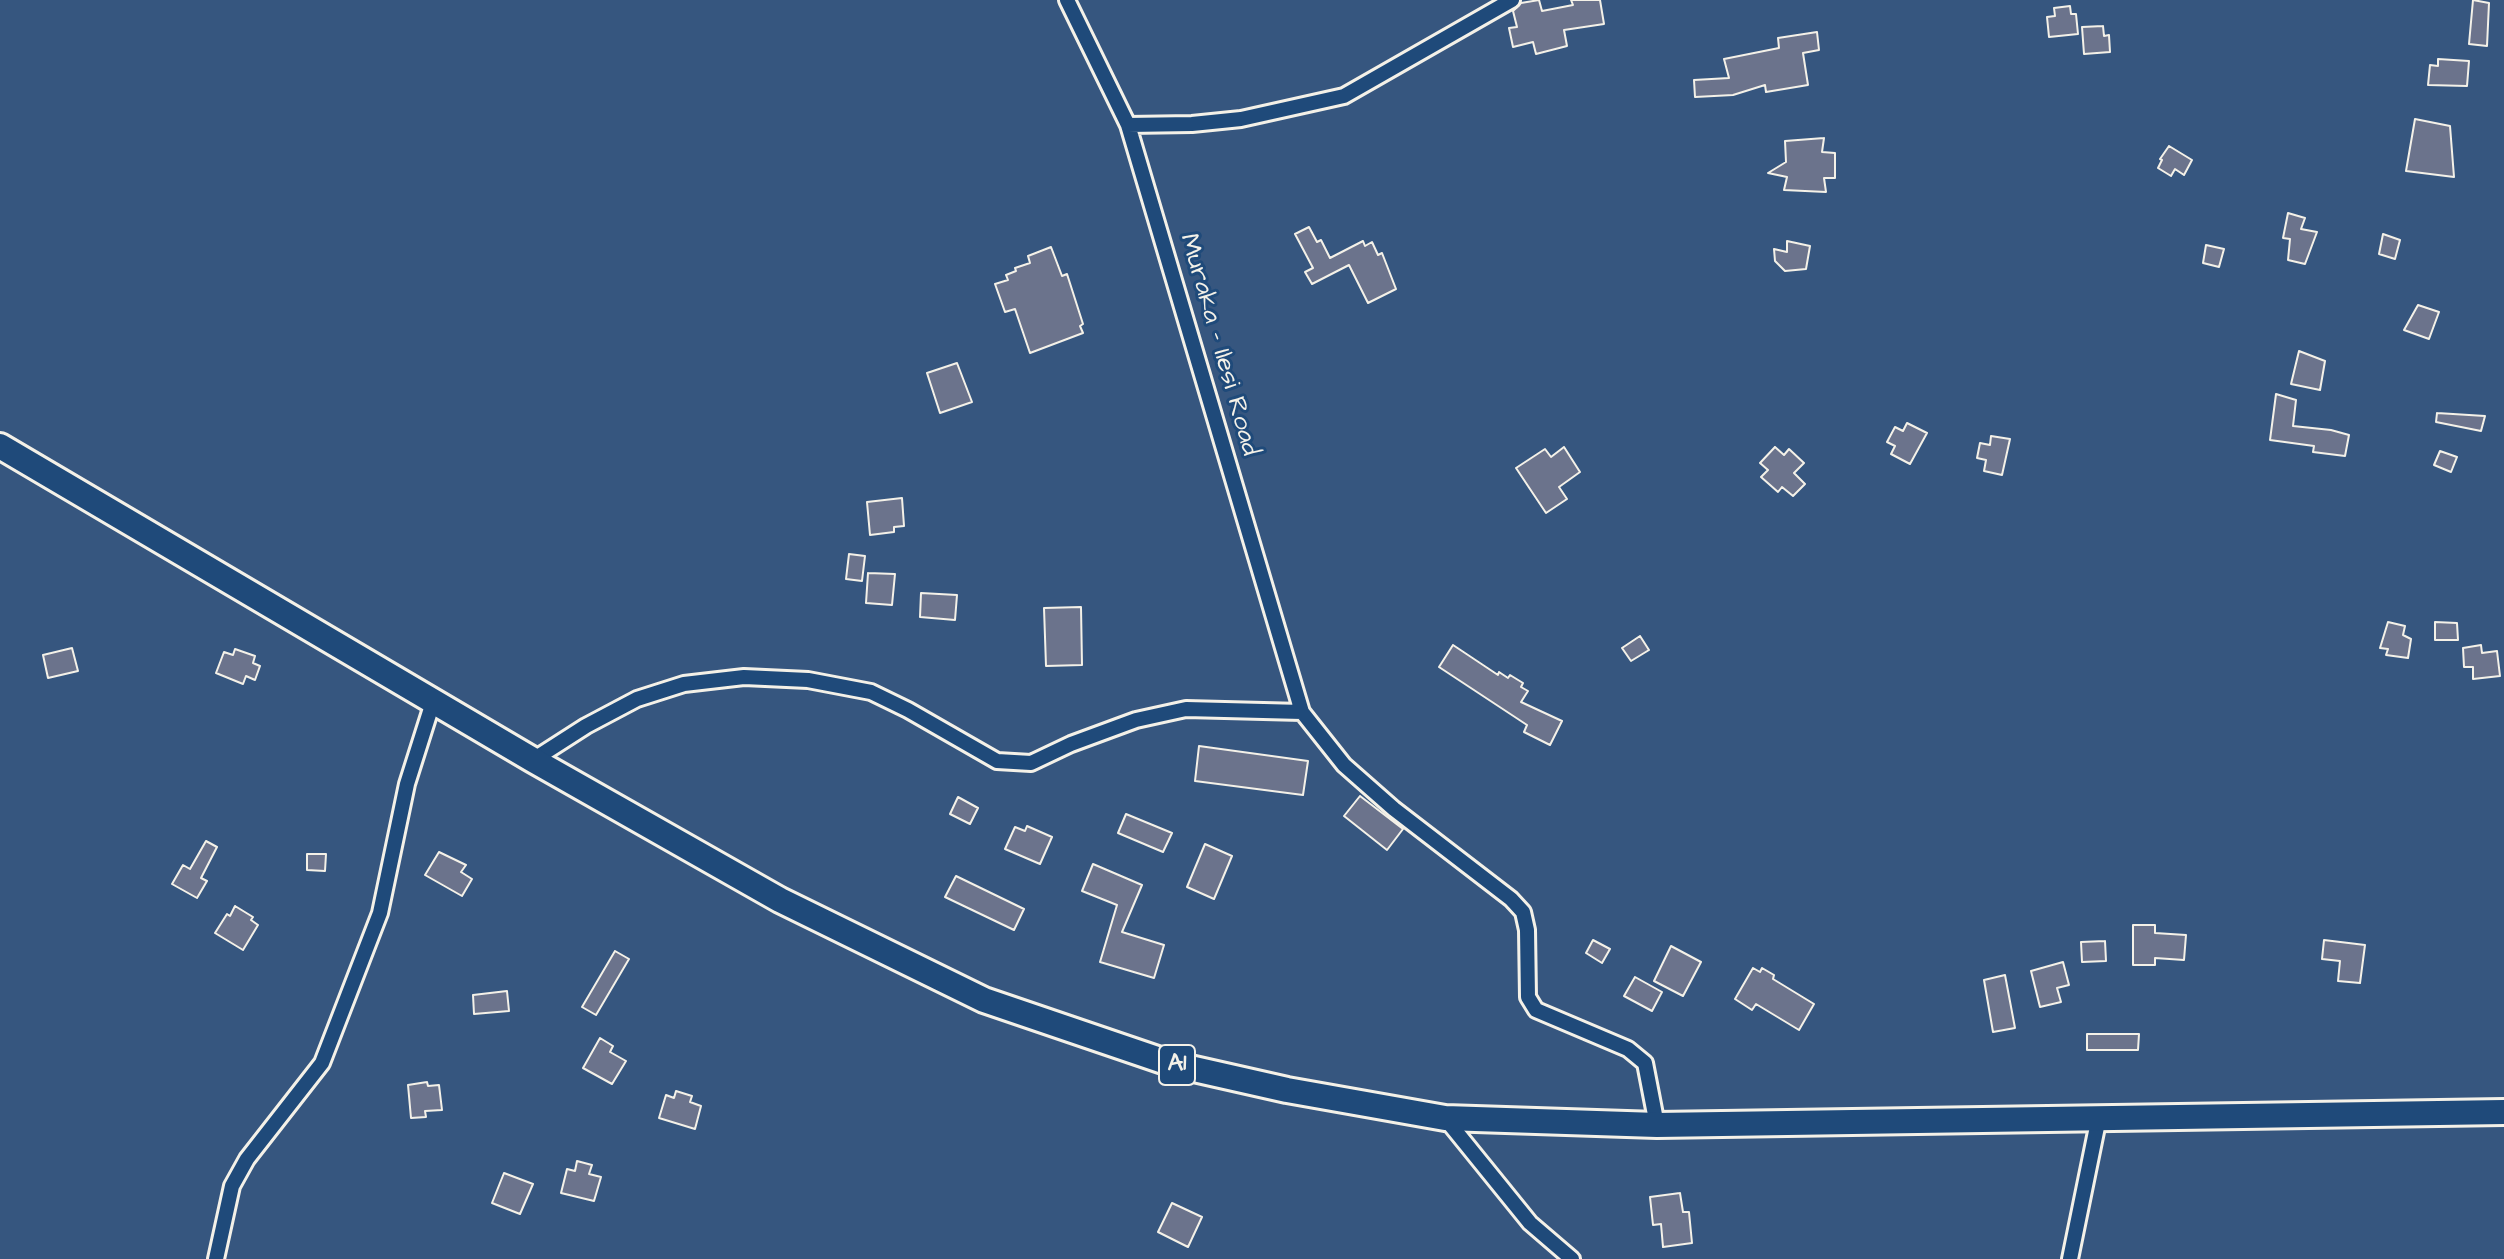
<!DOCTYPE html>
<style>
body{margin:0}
canvas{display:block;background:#36567f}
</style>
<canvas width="2504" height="1259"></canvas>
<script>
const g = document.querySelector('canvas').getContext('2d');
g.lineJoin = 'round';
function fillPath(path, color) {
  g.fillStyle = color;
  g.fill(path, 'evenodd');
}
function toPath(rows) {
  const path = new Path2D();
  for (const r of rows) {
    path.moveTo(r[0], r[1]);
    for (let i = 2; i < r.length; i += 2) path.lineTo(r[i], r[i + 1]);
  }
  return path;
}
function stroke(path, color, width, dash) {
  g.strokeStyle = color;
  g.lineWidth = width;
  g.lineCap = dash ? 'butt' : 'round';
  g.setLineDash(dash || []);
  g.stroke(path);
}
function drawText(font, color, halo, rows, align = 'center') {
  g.font = font + ' "Architects Daughter",sans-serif';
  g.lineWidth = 6;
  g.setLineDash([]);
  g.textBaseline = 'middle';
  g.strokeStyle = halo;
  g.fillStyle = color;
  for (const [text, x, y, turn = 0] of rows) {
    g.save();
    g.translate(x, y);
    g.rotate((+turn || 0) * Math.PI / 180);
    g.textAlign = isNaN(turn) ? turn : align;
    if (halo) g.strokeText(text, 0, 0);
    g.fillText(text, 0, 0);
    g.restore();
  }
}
const building = toPath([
 [1539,0,1542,11,1573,5,1571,0,1600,0,1604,24,1564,30,1567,46,1536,54,1533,42,1513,47,1509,28,1517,27,1513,11,1521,3,1539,0],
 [2473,0,2489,3,2487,46,2469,44,2473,0],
 [2070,6,2071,14,2076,14,2078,34,2049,37,2047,17,2055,16,2054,8,2070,6],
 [2103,26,2104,36,2109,35,2110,52,2084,54,2082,27,2103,26],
 [1817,32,1819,50,1803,53,1808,85,1766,92,1765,85,1733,95,1695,97,1694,80,1729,78,1724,59,1779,48,1778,38,1817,32],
 [2438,59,2469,61,2467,86,2428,85,2430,65,2438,66,2438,59],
 [2415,119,2450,126,2454,177,2406,171,2415,119],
 [1824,138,1822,152,1835,153,1835,178,1824,178,1826,192,1784,190,1787,177,1768,173,1786,162,1785,141,1824,138],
 [2169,146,2192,160,2184,175,2175,169,2171,176,2158,168,2162,160,2160,159,2169,146],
 [2288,213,2305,218,2301,229,2317,232,2305,264,2288,260,2290,239,2283,238,2288,213],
 [1309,227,1317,242,1321,240,1330,258,1363,241,1365,246,1372,242,1378,255,1382,253,1396,289,1368,303,1349,265,1312,284,1305,272,1313,268,1295,234,1309,227],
 [2383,234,2400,240,2395,259,2379,254,2383,234],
 [1787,241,1810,246,1806,269,1785,271,1775,261,1774,249,1787,252,1787,241],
 [2206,245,2224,249,2219,267,2203,263,2206,245],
 [1051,247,1062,276,1067,274,1083,324,1080,326,1083,333,1030,353,1015,309,1005,312,995,284,1008,280,1006,275,1016,271,1015,268,1030,263,1028,256,1051,247],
 [2418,305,2439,312,2429,339,2404,330,2418,305],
 [2299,351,2325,361,2320,390,2291,384,2299,351],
 [957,363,972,402,940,413,927,373,957,363],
 [2276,394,2296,400,2293,426,2331,430,2349,435,2345,456,2313,452,2314,446,2270,440,2276,394],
 [2437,413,2485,416,2481,431,2436,422,2437,413],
 [1907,423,1927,433,1910,464,1891,454,1895,446,1887,442,1895,427,1903,431,1907,423],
 [1991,436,2010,439,2002,475,1984,471,1986,460,1977,458,1980,443,1990,445,1991,436],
 [1564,447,1580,472,1559,487,1567,499,1546,513,1516,468,1545,449,1551,457,1564,447],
 [1775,447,1784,455,1789,449,1804,463,1794,473,1805,484,1793,496,1782,487,1778,492,1761,477,1768,470,1760,463,1775,447],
 [2440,451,2457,457,2451,472,2434,465,2440,451],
 [902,498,904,526,894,527,894,532,870,535,867,502,902,498],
 [849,554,865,556,862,581,846,579,849,554],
 [868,573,895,574,892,605,866,603,868,573],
 [921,593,957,595,955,620,920,617,921,593],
 [1081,607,1082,665,1046,666,1044,608,1081,607],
 [2388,622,2405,626,2403,635,2411,639,2408,658,2386,655,2388,649,2380,648,2388,622],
 [2435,622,2457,623,2458,640,2435,640,2435,622],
 [1640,636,1649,650,1631,661,1622,648,1640,636],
 [1453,645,1498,675,1499,672,1508,678,1510,675,1523,683,1521,687,1528,691,1521,702,1562,721,1550,745,1524,732,1527,725,1439,667,1453,645],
 [2481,645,2482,653,2497,651,2500,676,2473,679,2473,667,2464,667,2463,648,2481,645],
 [72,648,78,671,48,678,43,655,72,648],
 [235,649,255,656,253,663,260,666,255,680,246,676,243,684,216,673,224,652,233,655,235,649],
 [1199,746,1308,761,1303,795,1195,781,1199,746],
 [1360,796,1403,829,1387,850,1344,816,1360,796],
 [958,797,978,808,970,824,950,814,958,797],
 [1126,814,1172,833,1163,852,1118,833,1126,814],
 [1027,826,1052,837,1040,864,1005,849,1015,827,1025,831,1027,826],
 [206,841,217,847,201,878,207,881,197,898,172,884,183,865,190,869,206,841],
 [1205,844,1232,856,1214,899,1187,887,1205,844],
 [439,852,466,865,461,872,472,879,462,896,425,875,439,852],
 [307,854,326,854,325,871,307,870,307,854],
 [1093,864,1142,885,1122,932,1164,945,1154,978,1100,962,1117,905,1082,891,1093,864],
 [956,876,1024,909,1014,930,945,897,956,876],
 [235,906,253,917,251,920,258,925,243,950,215,933,227,914,230,916,235,906],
 [2133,925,2155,925,2155,933,2186,935,2184,960,2155,958,2155,965,2133,965,2133,925],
 [1593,940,1610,949,1602,963,1586,953,1593,940],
 [2324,940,2365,945,2360,983,2338,981,2340,961,2322,959,2324,940],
 [2105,941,2106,961,2082,962,2081,942,2105,941],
 [1671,946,1701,962,1683,996,1654,981,1671,946],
 [615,951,629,959,596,1015,582,1007,615,951],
 [2063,962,2069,985,2057,988,2061,1002,2040,1007,2031,971,2063,962],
 [1753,968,1760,972,1762,968,1774,975,1773,979,1814,1004,1799,1030,1756,1004,1752,1010,1735,999,1753,968],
 [2005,975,2015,1028,1993,1032,1984,980,2005,975],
 [1635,977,1662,992,1652,1011,1624,996,1635,977],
 [507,991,509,1011,474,1014,473,995,507,991],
 [2087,1034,2139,1034,2138,1050,2087,1050,2087,1034],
 [600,1038,613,1046,610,1052,626,1061,612,1084,583,1068,600,1038],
 [427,1082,428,1086,439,1085,442,1110,425,1111,426,1117,411,1118,408,1085,427,1082],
 [676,1091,692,1096,690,1102,701,1106,695,1129,659,1118,666,1095,674,1098,676,1091],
 [577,1161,592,1165,589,1174,601,1177,594,1201,561,1193,567,1169,575,1171,577,1161],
 [504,1173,533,1184,520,1214,492,1203,504,1173],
 [1680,1193,1683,1212,1689,1212,1692,1243,1663,1247,1661,1224,1653,1225,1650,1197,1680,1193],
 [1172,1203,1202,1217,1188,1247,1158,1232,1172,1203]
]);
fillPath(building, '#6b738c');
stroke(building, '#f4f1e8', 2);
const minor = toPath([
 [1067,0,1128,125,1302,712,1344,765,1394,809,1511,899,1523,912,1527,930,1528,997,1536,1010,1628,1049,1645,1063,1657,1125],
 [1128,125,1192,124,1241,119,1344,96,1512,0],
 [533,760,586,726,637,699,684,684,744,677,808,680,871,692,908,710,997,761,1031,763,1071,744,1136,720,1186,709,1302,712],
 [1445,1118,1530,1223,1572,1259],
 [216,1259,232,1186,247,1159,322,1063,380,913,407,784,433,702],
 [2070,1259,2099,1117]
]);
const trunk = toPath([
 [0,446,533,760,780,900,984,1000,1172,1064,1287,1090,1445,1118,1657,1125,2504,1112]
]);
stroke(minor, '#f4f1e8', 20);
stroke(trunk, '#f4f1e8', 30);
stroke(minor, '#1f4a7a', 14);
stroke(trunk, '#1f4a7a', 24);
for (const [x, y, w] of [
 [1177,1065,36]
]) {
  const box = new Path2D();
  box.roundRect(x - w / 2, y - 20, w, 40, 6);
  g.fillStyle = '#1f4a7a';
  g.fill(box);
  stroke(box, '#f4f1e8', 2);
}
drawText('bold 24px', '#f4f1e8', null, [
 ["A1",1177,1065]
]);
drawText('26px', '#f4f1e8', '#1f4a7a', [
 ["Muraka - Ilesi Road",1218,345,74]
]);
</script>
